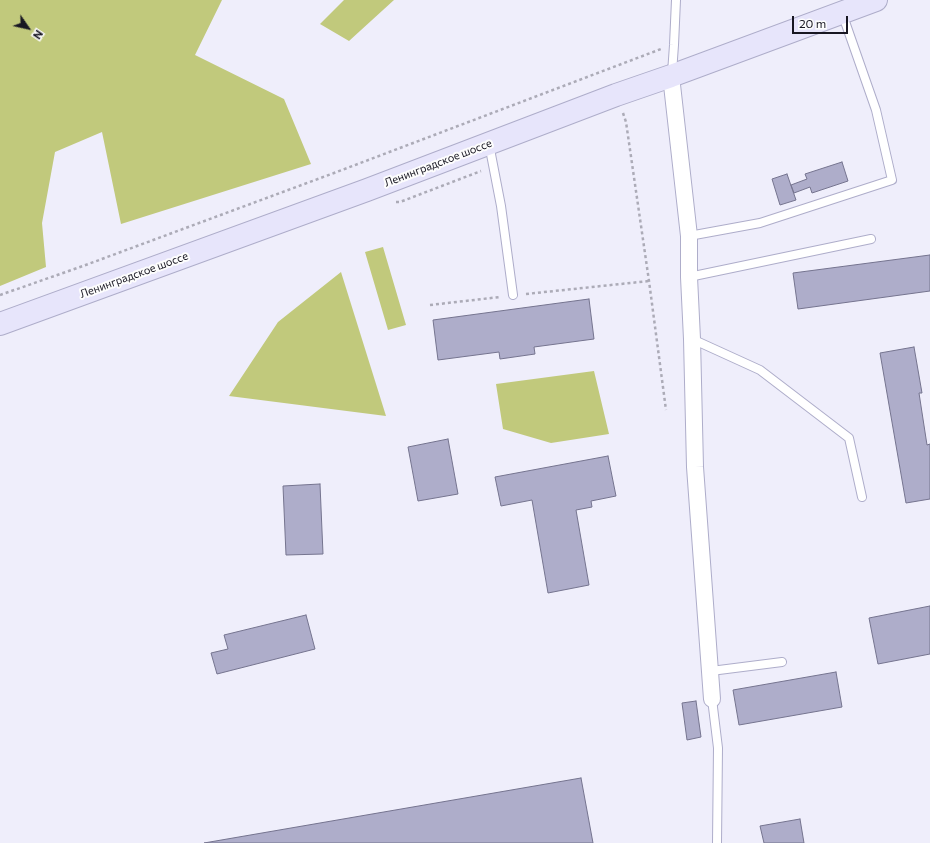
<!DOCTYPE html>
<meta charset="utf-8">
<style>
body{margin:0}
#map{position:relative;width:930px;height:843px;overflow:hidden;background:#efeefb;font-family:Commissioner,sans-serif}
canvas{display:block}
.north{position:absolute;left:8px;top:8px;width:40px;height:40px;-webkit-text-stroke:3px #fdfdfd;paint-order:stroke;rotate:124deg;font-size:11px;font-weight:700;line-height:16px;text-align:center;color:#181722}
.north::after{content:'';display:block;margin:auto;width:14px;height:18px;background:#181722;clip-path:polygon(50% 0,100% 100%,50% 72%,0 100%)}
.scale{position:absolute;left:792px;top:16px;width:56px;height:18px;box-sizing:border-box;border:2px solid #181722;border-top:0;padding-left:5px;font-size:12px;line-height:14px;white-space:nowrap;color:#181722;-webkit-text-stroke:3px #fdfdfd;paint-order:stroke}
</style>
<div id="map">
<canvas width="930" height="843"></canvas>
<div class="north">N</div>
<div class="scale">20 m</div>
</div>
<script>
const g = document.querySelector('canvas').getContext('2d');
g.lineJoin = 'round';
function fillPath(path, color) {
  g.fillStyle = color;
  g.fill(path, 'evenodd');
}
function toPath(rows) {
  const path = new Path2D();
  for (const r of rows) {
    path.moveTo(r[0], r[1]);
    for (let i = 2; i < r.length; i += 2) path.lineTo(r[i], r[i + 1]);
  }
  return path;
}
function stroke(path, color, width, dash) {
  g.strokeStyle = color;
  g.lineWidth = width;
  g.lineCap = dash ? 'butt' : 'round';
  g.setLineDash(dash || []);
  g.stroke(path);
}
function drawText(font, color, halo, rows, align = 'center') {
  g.font = font + ' Commissioner,sans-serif';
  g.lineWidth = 4;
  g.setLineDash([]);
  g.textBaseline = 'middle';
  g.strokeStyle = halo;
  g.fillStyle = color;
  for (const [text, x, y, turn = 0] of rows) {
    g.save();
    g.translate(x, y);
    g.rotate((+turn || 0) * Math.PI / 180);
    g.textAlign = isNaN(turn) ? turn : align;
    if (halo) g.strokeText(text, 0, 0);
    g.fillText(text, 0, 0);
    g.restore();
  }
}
fillPath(toPath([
 [0,0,222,0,195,55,284,99,311,164,121,224,102,132,55,152,42,223,46,267,0,286],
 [344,0,394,0,349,41,320,24],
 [383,247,406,325,388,330,365,252],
 [341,272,386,416,229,396,278,322],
 [594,371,609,434,551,443,503,429,496,384]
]), '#c1c97c');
const building = toPath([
 [842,162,848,181,812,193,810,187,794,193,791,185,807,179,805,174,842,162],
 [787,174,796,200,780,205,772,179,787,174],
 [930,255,930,291,798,309,793,273,930,255],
 [589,299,594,339,534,347,535,354,500,359,499,352,438,360,433,320,589,299],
 [914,347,922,393,919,393,927,445,930,444,930,499,906,503,880,353,914,347],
 [448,439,458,494,418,501,408,447,448,439],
 [608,456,616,496,591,501,592,507,576,510,589,585,548,593,532,500,501,506,495,477,608,456],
 [320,484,323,554,286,555,283,486,320,484],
 [930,606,930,654,878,664,869,618,930,606],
 [306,615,315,649,217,674,211,653,228,649,224,635,306,615],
 [836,672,842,707,739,725,733,690,836,672],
 [696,701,701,737,687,740,682,703,696,701],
 [581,778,593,843,204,843,581,778],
 [800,819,804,843,764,843,760,826,800,819]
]);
fillPath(building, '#aeadca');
stroke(building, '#75748f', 1);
const service = toPath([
 [672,73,674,45,676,0],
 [489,144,501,206,513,295],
 [689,236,760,223,892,180,876,110,842,13],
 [689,277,871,239],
 [692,339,760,370,849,438,862,497],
 [711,671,782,662],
 [712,699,718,748,717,843]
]);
const minor = toPath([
 [671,76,689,236,689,277,692,339,695,467,712,699]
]);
const secondary = toPath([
 [0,324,367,190,616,95,671,76,876,0]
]);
stroke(service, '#aeadca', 10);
stroke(minor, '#aeadca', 18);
stroke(secondary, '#aeadca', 24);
stroke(toPath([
 [623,113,626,122,649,281,666,410],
 [396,202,400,202,481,171],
 [526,294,649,281],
 [0,295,83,266,334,173,661,49],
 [430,305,500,297]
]), '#acabb7', 2.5, [3, 3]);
stroke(service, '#fff', 8);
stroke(minor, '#fff', 16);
stroke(secondary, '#e7e5fb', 22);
drawText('11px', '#181722', '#fdfdfd', [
 ["Ленинградское шоссе",438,163,-21],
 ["Ленинградское шоссе",134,275,-20]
]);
</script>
